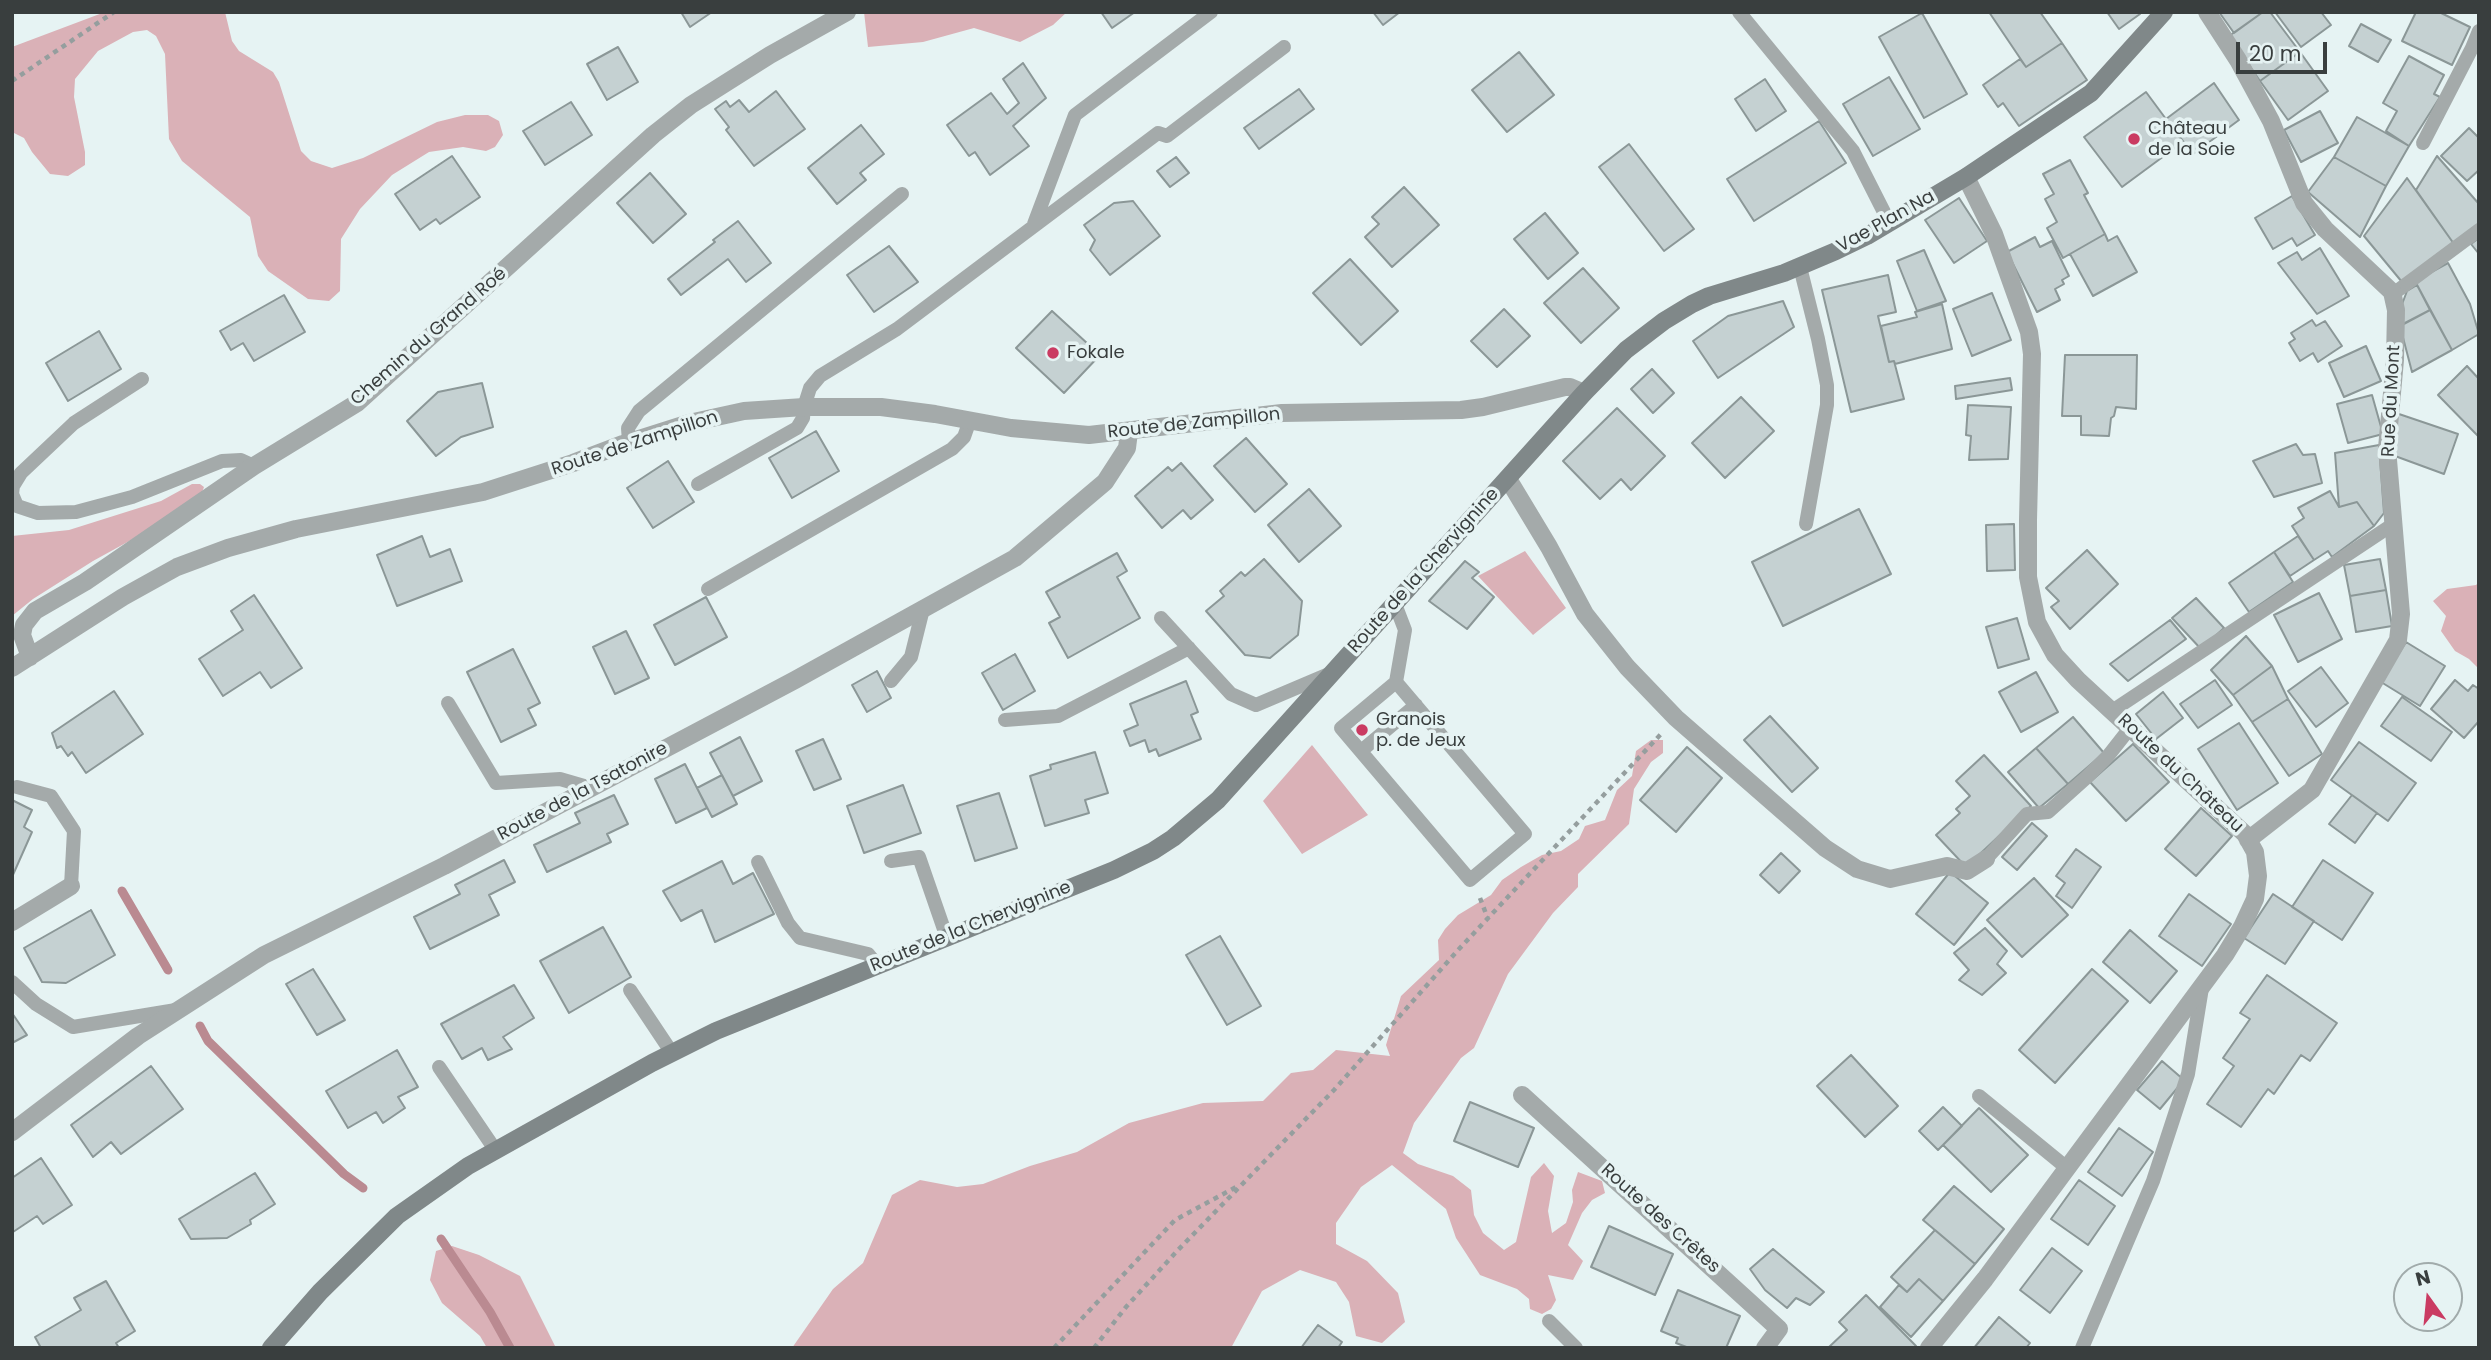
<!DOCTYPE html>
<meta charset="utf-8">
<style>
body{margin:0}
#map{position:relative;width:2491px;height:1360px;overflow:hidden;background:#e6f3f3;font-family:Poppins,sans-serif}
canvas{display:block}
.frame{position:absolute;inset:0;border:14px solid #393e3e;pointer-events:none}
.north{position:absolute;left:2393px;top:1262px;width:70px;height:70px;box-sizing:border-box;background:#e6f3f3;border:2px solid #a1abab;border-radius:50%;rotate:345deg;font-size:19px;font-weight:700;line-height:28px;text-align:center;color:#393e3e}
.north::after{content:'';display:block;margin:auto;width:24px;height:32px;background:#ca3b62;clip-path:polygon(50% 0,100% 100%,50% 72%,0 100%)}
.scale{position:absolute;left:2236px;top:42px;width:91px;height:32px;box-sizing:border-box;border:4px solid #393e3e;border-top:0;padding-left:9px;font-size:21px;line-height:24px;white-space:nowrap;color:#393e3e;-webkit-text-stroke:5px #e6f3f3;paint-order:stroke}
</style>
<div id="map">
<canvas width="2491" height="1360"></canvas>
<div class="frame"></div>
<div class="north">N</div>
<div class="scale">20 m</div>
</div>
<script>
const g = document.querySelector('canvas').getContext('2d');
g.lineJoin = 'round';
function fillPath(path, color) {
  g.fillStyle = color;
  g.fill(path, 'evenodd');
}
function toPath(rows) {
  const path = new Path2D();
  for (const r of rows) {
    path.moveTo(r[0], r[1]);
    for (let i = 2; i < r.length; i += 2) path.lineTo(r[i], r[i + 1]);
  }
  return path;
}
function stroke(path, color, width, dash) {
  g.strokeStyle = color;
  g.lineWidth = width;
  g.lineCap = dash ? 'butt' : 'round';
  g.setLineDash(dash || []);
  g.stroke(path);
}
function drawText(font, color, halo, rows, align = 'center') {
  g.font = font + ' Poppins,sans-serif';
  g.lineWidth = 7;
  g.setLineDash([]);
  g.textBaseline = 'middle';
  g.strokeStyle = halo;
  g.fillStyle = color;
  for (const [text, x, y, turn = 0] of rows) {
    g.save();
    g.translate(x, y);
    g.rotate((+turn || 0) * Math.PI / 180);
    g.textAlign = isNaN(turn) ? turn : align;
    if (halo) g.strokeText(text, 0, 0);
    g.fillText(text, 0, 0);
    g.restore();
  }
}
fillPath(toPath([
 [105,12,225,12,232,41,239,51,273,72,279,82,301,151,311,161,332,168,363,158,437,122,465,115,488,115,499,121,503,135,495,147,486,151,463,147,429,152,392,175,360,209,341,239,340,291,329,301,308,299,268,271,258,256,250,217,182,161,169,139,165,54,156,36,147,30,133,32,98,51,75,79,74,97,85,152,85,165,68,176,50,174,32,152,24,138,12,132,12,47],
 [864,12,1067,12,1053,25,1020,42,974,28,923,42,868,47],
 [192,484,200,484,204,487,201,495,153,528,93,561,33,599,12,616,12,536,69,530,161,501],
 [1525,551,1566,608,1533,635,1478,576],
 [2479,582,2479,669,2469,659,2455,651,2441,631,2446,616,2433,601,2447,589,2476,585],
 [1651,740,1663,740,1663,753,1651,762,1634,789,1629,824,1578,874,1578,887,1553,913,1508,974,1474,1048,1461,1058,1414,1123,1403,1153,1418,1164,1453,1176,1471,1190,1474,1215,1483,1233,1504,1250,1516,1242,1531,1177,1544,1163,1554,1176,1548,1211,1552,1233,1566,1223,1573,1202,1572,1190,1578,1172,1602,1181,1605,1193,1592,1200,1582,1213,1568,1245,1583,1261,1573,1280,1548,1275,1556,1300,1551,1309,1542,1314,1530,1309,1529,1299,1517,1289,1480,1275,1456,1238,1446,1209,1392,1165,1361,1187,1336,1223,1336,1244,1367,1261,1398,1293,1405,1322,1382,1343,1356,1336,1349,1302,1336,1282,1300,1270,1262,1291,1231,1348,792,1348,833,1289,863,1263,892,1195,920,1180,957,1187,983,1184,1030,1166,1077,1152,1129,1123,1203,1103,1263,1101,1291,1073,1313,1070,1336,1050,1390,1056,1386,1045,1401,996,1439,960,1438,940,1445,929,1458,915,1491,895,1502,880,1521,867,1542,855,1561,851,1579,839,1585,826,1605,820,1617,790,1632,776,1636,751],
 [1312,745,1368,815,1302,854,1263,801],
 [452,1246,479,1255,520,1276,556,1348,487,1348,480,1336,442,1303,430,1280,436,1251]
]), '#dab1b7');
stroke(toPath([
 [122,891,168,970],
 [200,1026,208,1041,344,1174,363,1188],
 [441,1239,490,1312,510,1348]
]), '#ba8a91', 9);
const building = toPath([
 [681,12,712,12,690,27,681,12],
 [1101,12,1135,12,1112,28,1101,12],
 [1373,12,1400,12,1383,25,1373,12],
 [1989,12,2040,12,2062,43,2026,67,1989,12],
 [2107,12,2138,12,2140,14,2119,29,2107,12],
 [2219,12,2263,12,2234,33,2219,12],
 [2263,12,2270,12,2300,52,2260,81,2229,36,2263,12],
 [2275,12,2321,12,2331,25,2301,47,2275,12],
 [2416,12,2439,12,2470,27,2452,65,2402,41,2416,12],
 [1922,13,1967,94,1924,118,1879,37,1922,13],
 [2361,24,2391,40,2378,62,2349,46,2361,24],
 [2062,43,2087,80,2019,126,2003,103,1998,107,1983,85,2020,59,2026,67,2062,43],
 [618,47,638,82,607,100,587,64,618,47],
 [1519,52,1554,95,1507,132,1472,90,1519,52],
 [2300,52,2328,91,2288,120,2260,81,2300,52],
 [2409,56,2444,75,2434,94,2440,97,2409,146,2386,131,2397,111,2383,103,2409,56],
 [1023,63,1046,98,1013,126,1029,146,990,175,975,152,969,156,947,125,991,93,1007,114,1019,103,1003,79,1023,63],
 [1889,77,1920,129,1873,156,1843,104,1889,77],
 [1765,79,1786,111,1756,131,1735,99,1765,79],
 [2214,83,2239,120,2193,154,2166,119,2214,83],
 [1299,89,1314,109,1259,149,1244,128,1299,89],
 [776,91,805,129,754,166,726,130,729,127,715,109,726,101,730,107,739,100,749,112,776,91],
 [2146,92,2183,142,2122,187,2084,137,2146,92],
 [571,102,592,135,545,165,523,131,571,102],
 [2320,111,2338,143,2301,162,2284,130,2320,111],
 [2357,117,2409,146,2386,186,2334,157,2357,117],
 [1819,121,1846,163,1754,221,1727,179,1819,121],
 [861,125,884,154,860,173,866,180,837,204,808,168,861,125],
 [2469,128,2479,138,2479,170,2467,181,2441,156,2469,128],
 [1629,144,1694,229,1664,251,1599,167,1629,144],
 [452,156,480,197,440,224,436,219,420,230,395,194,452,156],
 [2437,156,2479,204,2479,224,2454,244,2416,190,2437,156],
 [1176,157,1189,173,1170,187,1157,171,1176,157],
 [2334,157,2386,186,2360,237,2308,192,2334,157],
 [2070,160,2088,193,2084,195,2105,234,2063,258,2047,228,2057,222,2045,199,2054,194,2043,174,2070,160],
 [650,173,686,214,653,243,617,203,650,173],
 [2407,178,2454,244,2402,282,2364,236,2407,178],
 [1404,187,1439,225,1392,267,1365,237,1379,224,1372,217,1404,187],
 [2292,196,2315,235,2297,246,2292,238,2273,249,2255,218,2292,196],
 [1959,198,1987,241,1954,263,1925,220,1959,198],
 [1133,201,1160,236,1110,275,1090,250,1095,240,1084,225,1114,203,1133,201],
 [1545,213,1578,253,1548,279,1514,239,1545,213],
 [738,221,771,263,746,282,728,259,681,295,668,279,715,242,713,240,738,221],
 [2105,234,2108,241,2117,236,2137,272,2093,296,2070,254,2105,234],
 [2035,237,2040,247,2052,241,2069,276,2062,280,2064,284,2055,289,2060,300,2037,312,2007,252,2035,237],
 [2479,238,2479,254,2471,244,2479,238],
 [889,246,918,282,874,312,847,275,889,246],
 [2320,248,2349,296,2317,314,2278,263,2297,252,2302,260,2320,248],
 [1924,250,1946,301,1917,311,1897,261,1924,250],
 [1350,259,1398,311,1361,345,1313,293,1350,259],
 [2448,263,2470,304,2479,334,2452,350,2415,281,2448,263],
 [1583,268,1619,308,1581,343,1544,303,1583,268],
 [1888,275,1896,312,1878,316,1889,362,1894,361,1904,399,1851,412,1822,290,1888,275],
 [2417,285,2430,310,2403,324,2398,315,2407,291,2417,285],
 [1992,293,2011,340,1972,356,1953,309,1992,293],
 [284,295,305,332,254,361,243,343,231,350,220,331,284,295],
 [1783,301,1794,327,1718,378,1693,341,1728,316,1783,301],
 [1942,304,1952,349,1895,364,1894,361,1889,362,1881,326,1917,317,1915,312,1942,304],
 [1504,309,1530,336,1497,367,1471,341,1504,309],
 [2430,310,2452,350,2412,372,2400,326,2430,310],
 [1052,311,1100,355,1064,393,1016,348,1052,311],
 [2312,320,2316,326,2325,321,2342,346,2318,362,2313,353,2300,361,2289,343,2295,339,2291,333,2312,320],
 [99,331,121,369,68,401,46,363,99,331],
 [2366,346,2381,381,2344,397,2329,363,2366,346],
 [2065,355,2137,355,2136,409,2116,407,2114,416,2111,418,2109,436,2081,435,2081,416,2062,416,2065,355],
 [2467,366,2479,379,2478,436,2438,395,2467,366],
 [1652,369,1674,393,1653,413,1631,389,1652,369],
 [2010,378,2012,390,1956,399,1955,386,2010,378],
 [482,383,493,427,461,437,436,456,407,421,438,392,482,383],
 [2372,395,2383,434,2348,443,2337,404,2372,395],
 [1741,397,1774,431,1725,478,1692,443,1741,397],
 [1968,405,2011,407,2008,459,1969,460,1971,436,1966,435,1968,405],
 [1617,408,1665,456,1631,490,1621,479,1600,499,1563,461,1617,408],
 [2396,413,2458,434,2444,474,2395,456,2396,413],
 [816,431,839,471,792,498,769,458,816,431],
 [1246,438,1287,484,1255,512,1214,466,1246,438],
 [2296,444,2303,455,2315,454,2322,483,2274,497,2253,461,2296,444],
 [2379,445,2384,513,2374,526,2357,502,2339,507,2335,453,2379,445],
 [668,461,694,502,653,528,627,488,668,461],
 [1181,463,1213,500,1191,519,1183,510,1162,528,1135,496,1168,467,1172,471,1181,463],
 [1309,489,1341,526,1299,562,1268,525,1309,489],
 [2330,491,2339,507,2357,502,2374,526,2332,557,2328,551,2314,560,2292,526,2304,518,2298,508,2330,491],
 [1859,509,1891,574,1783,626,1752,562,1859,509],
 [2014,524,2015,570,1987,571,1986,525,2014,524],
 [422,536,430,557,450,549,462,581,397,606,377,555,422,536],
 [2298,536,2314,560,2290,576,2274,552,2298,536],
 [2087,550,2118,584,2070,629,2051,607,2059,601,2046,588,2087,550],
 [2274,552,2293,582,2249,612,2229,583,2274,552],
 [1117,553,1127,571,1117,577,1140,618,1068,658,1049,623,1060,617,1046,592,1117,553],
 [1264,559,1302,601,1298,635,1270,658,1245,655,1206,611,1224,596,1220,591,1241,572,1245,576,1264,559],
 [2380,559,2386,590,2350,596,2344,565,2380,559],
 [1465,561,1479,572,1472,578,1494,597,1467,629,1429,601,1465,561],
 [2386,590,2392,626,2356,632,2350,596,2386,590],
 [2319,593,2342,639,2298,662,2274,615,2319,593],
 [254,595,302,668,271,688,260,672,223,696,199,659,243,630,231,611,254,595],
 [706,597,727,637,675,665,654,625,706,597],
 [2196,598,2224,628,2201,649,2172,618,2196,598],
 [2017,618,2029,659,1998,668,1986,627,2017,618],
 [2170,620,2186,639,2128,681,2110,664,2170,620],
 [626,631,649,678,615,694,593,647,626,631],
 [2246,636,2272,666,2233,695,2211,670,2246,636],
 [2406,642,2445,666,2420,706,2381,682,2406,642],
 [513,649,540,703,528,709,536,725,501,742,467,672,513,649],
 [1015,654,1035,691,1003,710,982,673,1015,654],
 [2272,666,2288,699,2252,722,2233,695,2272,666],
 [2321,667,2348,703,2316,727,2288,691,2321,667],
 [877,671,891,698,867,712,852,685,877,671],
 [2036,672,2058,712,2021,732,1999,692,2036,672],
 [2215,680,2232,705,2198,728,2180,704,2215,680],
 [2455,680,2468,691,2473,685,2479,689,2479,721,2464,738,2431,709,2455,680],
 [1186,681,1198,712,1191,715,1201,739,1159,756,1156,749,1149,752,1145,740,1130,746,1124,731,1138,725,1130,704,1186,681],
 [114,691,143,734,86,773,72,752,68,756,61,746,57,748,52,733,114,691],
 [2163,692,2183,718,2156,739,2136,714,2163,692],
 [2402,697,2452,732,2431,761,2381,726,2402,697],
 [2288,699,2322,754,2289,776,2252,722,2288,699],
 [1770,716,1818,768,1792,792,1744,740,1770,716],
 [2073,717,2104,753,2068,784,2036,748,2073,717],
 [2239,723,2278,783,2237,810,2198,749,2239,723],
 [740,737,762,781,733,796,710,753,740,737],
 [823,739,841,779,814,790,796,751,823,739],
 [2359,742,2416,783,2388,821,2331,780,2359,742],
 [2133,744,2169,782,2126,821,2090,782,2133,744],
 [1687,747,1722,778,1676,832,1640,800,1687,747],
 [2036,748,2068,784,2039,808,2008,772,2036,748],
 [1095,752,1108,793,1085,800,1089,813,1045,826,1030,776,1051,769,1050,765,1095,752],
 [1984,755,2031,806,1966,867,1936,835,1960,813,1956,809,1970,796,1956,781,1984,755],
 [685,764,707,808,676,823,655,779,685,764],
 [722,775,737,804,712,817,697,788,722,775],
 [903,785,921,833,864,853,847,806,903,785],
 [999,793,1017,848,975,861,957,806,999,793],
 [614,795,628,824,607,834,611,842,547,872,534,845,580,823,575,813,614,795],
 [2352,795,2377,813,2355,843,2329,824,2352,795],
 [12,800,32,810,24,827,32,832,12,877,12,800],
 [2201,808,2232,836,2196,876,2165,849,2201,808],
 [2032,823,2047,836,2017,870,2002,857,2032,823],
 [2076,849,2101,867,2072,908,2056,896,2065,883,2056,876,2076,849],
 [1781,853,1800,871,1779,893,1760,875,1781,853],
 [504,860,515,882,489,895,499,915,430,949,414,917,460,894,455,885,504,860],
 [2323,860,2373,893,2342,940,2292,907,2323,860],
 [722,861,733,884,753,873,774,914,715,942,702,910,681,921,663,891,722,861],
 [1950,872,1988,903,1954,945,1916,914,1950,872],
 [2034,878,2068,915,2022,957,1987,920,2034,878],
 [2189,894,2231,924,2202,966,2159,936,2189,894],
 [2273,894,2314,921,2285,964,2244,938,2273,894],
 [91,910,115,955,66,983,42,982,24,948,91,910],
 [603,927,631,977,569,1013,540,961,603,927],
 [1985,928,2007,951,1997,964,2006,973,1982,995,1959,980,1969,970,1954,953,1985,928],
 [2130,930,2177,971,2150,1003,2103,962,2130,930],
 [1220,936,1261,1006,1227,1025,1186,955,1220,936],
 [313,969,345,1020,317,1035,286,984,313,969],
 [2092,969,2128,1001,2055,1083,2019,1050,2092,969],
 [2267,975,2337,1023,2310,1061,2301,1055,2274,1094,2268,1089,2241,1127,2207,1104,2234,1066,2223,1058,2250,1019,2240,1013,2267,975],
 [514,985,534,1018,503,1037,512,1049,488,1060,482,1048,462,1059,441,1024,514,985],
 [12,1013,27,1035,12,1043,12,1013],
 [397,1050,418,1087,398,1097,405,1108,383,1123,376,1112,348,1128,326,1091,397,1050],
 [1851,1055,1898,1106,1865,1137,1817,1086,1851,1055],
 [2162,1061,2184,1080,2160,1109,2137,1090,2162,1061],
 [151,1066,183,1109,121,1154,111,1142,93,1157,71,1125,151,1066],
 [1470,1102,1534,1128,1518,1167,1454,1141,1470,1102],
 [1943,1107,1962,1126,1938,1150,1919,1131,1943,1107],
 [1979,1108,2028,1155,1991,1192,1943,1145,1979,1108],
 [2119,1128,2153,1152,2122,1196,2088,1172,2119,1128],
 [41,1158,72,1205,43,1224,37,1216,13,1232,12,1178,41,1158],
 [255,1173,275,1204,250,1220,251,1224,227,1238,191,1239,179,1219,255,1173],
 [2079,1180,2115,1206,2088,1245,2051,1219,2079,1180],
 [1954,1186,2004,1229,1975,1264,1923,1220,1954,1186],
 [1609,1226,1673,1254,1655,1295,1591,1267,1609,1226],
 [1935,1230,1975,1264,1943,1301,1919,1279,1907,1292,1891,1277,1935,1230],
 [2052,1248,2082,1271,2050,1313,2020,1290,2052,1248],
 [1773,1249,1824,1292,1810,1305,1796,1298,1787,1308,1765,1290,1750,1269,1773,1249],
 [1919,1279,1943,1301,1911,1337,1880,1307,1899,1285,1907,1292,1919,1279],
 [106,1281,135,1331,116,1343,119,1348,41,1348,35,1337,81,1310,74,1298,106,1281],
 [1678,1290,1740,1316,1726,1348,1689,1348,1676,1343,1678,1338,1661,1331,1678,1290],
 [1866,1295,1916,1346,1913,1348,1829,1347,1847,1330,1839,1322,1866,1295],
 [1999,1317,2030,1343,2026,1348,1974,1348,1999,1317],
 [1318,1325,1342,1342,1338,1348,1301,1348,1318,1325]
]);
fillPath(building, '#c5d1d2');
stroke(building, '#8b9797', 2);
stroke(toPath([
 [12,81,114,12],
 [1480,898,1488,919],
 [1054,1348,1175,1220,1238,1186],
 [1094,1348,1126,1307,1178,1250,1334,1090,1459,949,1661,734]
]), '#959e9e', 4.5, [5, 5]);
stroke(toPath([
 [1739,12,1853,151,1889,222],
 [2423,143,2472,48,2479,31],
 [1034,224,1075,115,1211,12],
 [1800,267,1818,339,1827,385,1827,405,1806,524],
 [2393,294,2479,230],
 [142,379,74,423,21,473,13,486,12,494,17,506,38,513,76,512,132,497,222,461,241,460,254,466],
 [629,442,628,428,639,411,902,194],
 [698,484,797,428,803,418,804,407,810,388,820,376,897,329,1158,133,1167,136,1284,47],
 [708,589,952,449,964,437,970,420],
 [1395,604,1405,630,1396,682,1341,728,1470,880,1525,834,1396,682],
 [1161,618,1231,694,1256,705,1329,674],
 [891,681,911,657,923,609],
 [448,703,496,783,560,779,591,788],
 [2112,711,2392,525],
 [1005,720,1058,716,1189,648],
 [1361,751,1416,705],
 [17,787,51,796,74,831,71,886],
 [1986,859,2027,814,2048,812,2087,777,2108,756,2130,728],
 [891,861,919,857,947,938],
 [758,862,788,923,800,938,868,954,877,965],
 [12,982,36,1004,73,1027,176,1010],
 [630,990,672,1053],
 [439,1067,496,1151],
 [1979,1096,2067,1168],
 [1549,1321,1576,1348],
 [2082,1348,2153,1181,2188,1074,2202,988]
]), '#a4aaaa', 14);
stroke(toPath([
 [2207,12,2238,60,2271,121,2304,203,2325,229,2392,292,2396,310,2395,360,2387,448,2401,614,2398,640,2312,790,2248,840],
 [1508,479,1549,547,1585,614,1627,667,1676,718,1825,848,1857,869,1890,879,1947,866,1967,871,1986,859],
 [30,657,22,635,24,625,35,611,85,582,254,466,357,403,653,135,691,105,770,55,847,12],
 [12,668,123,597,177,567,228,548,296,529,483,492,573,463,623,444,689,423,744,411,804,407,881,407,935,414,1011,428,1089,435,1282,413,1461,410,1483,407,1565,387,1570,387,1584,393],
 [12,922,71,886],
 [1522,1095,1779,1329,1765,1348],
 [12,1132,138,1036,264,955,444,866,591,788,795,680,1015,558,1105,482,1127,448,1129,432],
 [1929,1348,1985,1279,2225,955,2242,927,2255,899,2258,876,2255,852,2245,834,2078,680,2055,655,2037,622,2028,577,2028,520,2032,354,2029,332,1994,234,1966,177]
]), '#a4aaaa', 18);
stroke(toPath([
 [271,1348,320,1292,397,1216,468,1166,652,1063,716,1031,1114,870,1153,851,1173,838,1218,800,1584,393,1626,350,1664,321,1692,304,1709,296,1784,273,1836,251,1867,236,1966,177,2091,93,2164,12]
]), '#808889', 18);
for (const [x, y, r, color] of [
 [2134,139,7,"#ca3b62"],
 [1053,353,7,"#ca3b62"],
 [1362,730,7,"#ca3b62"]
]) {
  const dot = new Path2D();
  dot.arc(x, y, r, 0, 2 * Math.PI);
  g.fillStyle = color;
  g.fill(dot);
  stroke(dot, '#e6f3f3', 2.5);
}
drawText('18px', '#393e3e', '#e6f3f3', [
 ["Château",2148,129],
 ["de la Soie",2148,150],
 ["Fokale",1067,353],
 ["Granois",1376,720],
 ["p. de Jeux",1376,741]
], 'left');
drawText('18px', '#393e3e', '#e6f3f3', [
 ["Vae Plan Na",1886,222,-29],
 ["Chemin du Grand Roé",429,337,-41],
 ["Rue du Mont",2392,401,-87],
 ["Route de Zampillon",1194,424,-6],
 ["Route de Zampillon",635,444,-18],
 ["Route de la Chervignine",1424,571,-48],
 ["Route du Château",2180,774,43],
 ["Route de la Tsatonire",583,792,-28],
 ["Route de la Chervignine",971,927,-22],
 ["Route des Crêtes",1660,1219,42]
]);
</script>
